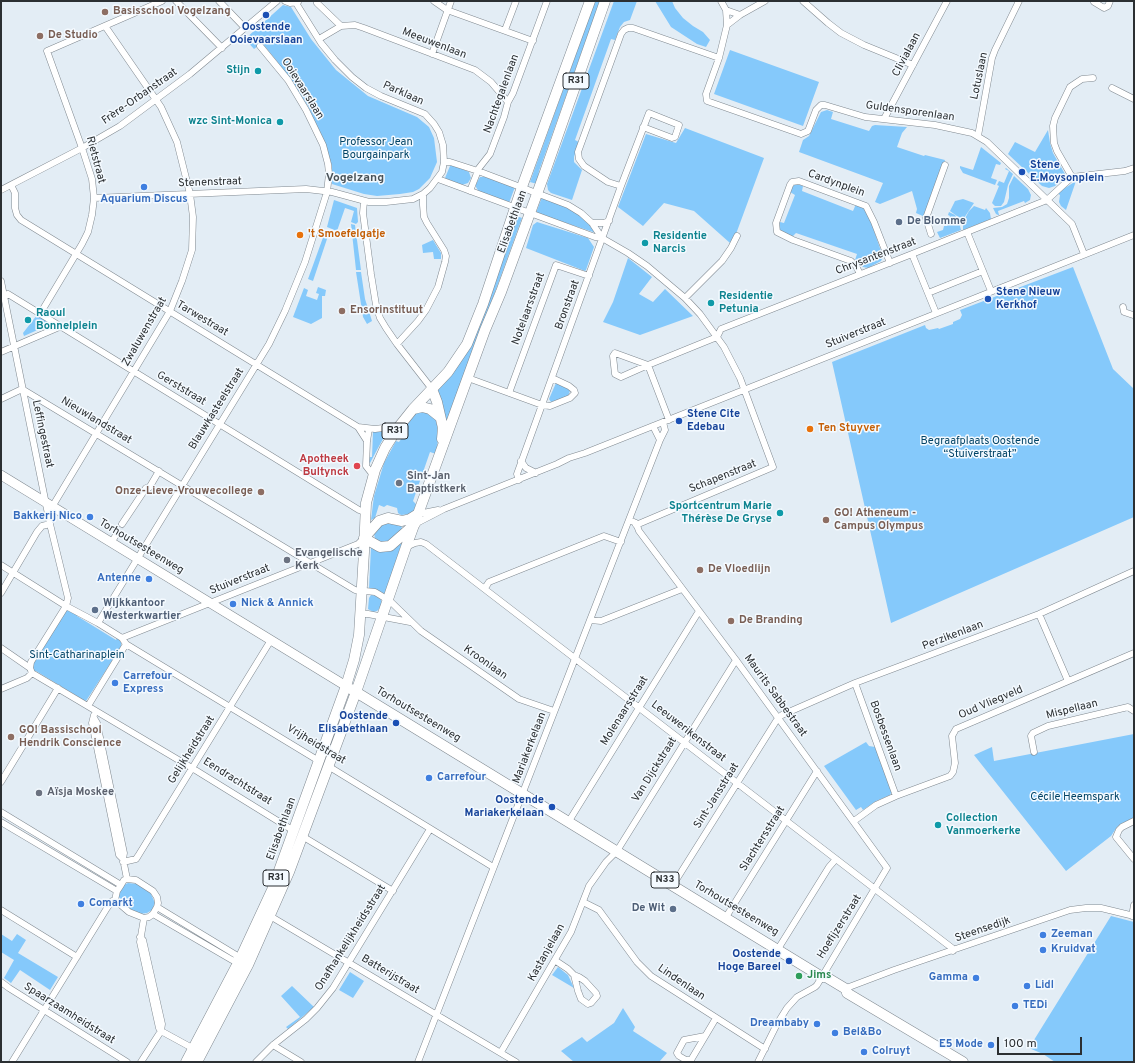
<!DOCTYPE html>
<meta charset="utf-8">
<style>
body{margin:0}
#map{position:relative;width:1135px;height:1063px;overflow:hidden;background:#e3edf5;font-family:Overpass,sans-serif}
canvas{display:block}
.frame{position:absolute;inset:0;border:2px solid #2b2f32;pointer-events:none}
.scale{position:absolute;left:997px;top:1037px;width:85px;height:18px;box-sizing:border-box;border:2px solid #2b2f32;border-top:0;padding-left:5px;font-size:12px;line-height:14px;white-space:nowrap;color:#2b2f32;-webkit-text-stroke:3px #f4faff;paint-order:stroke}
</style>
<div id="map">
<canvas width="1135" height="1063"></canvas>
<div class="frame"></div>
<div class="scale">100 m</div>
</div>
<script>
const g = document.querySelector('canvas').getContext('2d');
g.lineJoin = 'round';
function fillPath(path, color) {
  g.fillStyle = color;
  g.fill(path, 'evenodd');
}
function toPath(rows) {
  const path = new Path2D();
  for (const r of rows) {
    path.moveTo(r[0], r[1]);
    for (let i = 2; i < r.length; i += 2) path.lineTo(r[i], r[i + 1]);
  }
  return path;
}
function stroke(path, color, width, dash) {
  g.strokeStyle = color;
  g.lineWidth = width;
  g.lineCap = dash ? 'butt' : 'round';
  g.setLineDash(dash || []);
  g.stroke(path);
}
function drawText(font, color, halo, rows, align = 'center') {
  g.font = font + ' Overpass,sans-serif';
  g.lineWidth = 3;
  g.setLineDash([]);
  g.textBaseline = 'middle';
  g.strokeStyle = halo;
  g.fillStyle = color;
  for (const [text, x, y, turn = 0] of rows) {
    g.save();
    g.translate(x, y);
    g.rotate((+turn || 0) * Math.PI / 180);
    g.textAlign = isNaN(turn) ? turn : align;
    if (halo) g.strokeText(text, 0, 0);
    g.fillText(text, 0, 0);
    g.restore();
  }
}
fillPath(toPath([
 [595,1,600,1,539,171,537,184,530,182],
 [614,1,637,1,630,20,624,22,620,27,615,40,611,39,575,140,579,142,574,157,574,162,582,170,572,200,551,193,548,190,547,184],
 [655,1,672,1,675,8,683,18,693,26,703,32,710,40,706,47,697,44,671,27],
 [283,5,291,7,311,39,336,70,368,96,417,117,429,127,434,138,437,162,430,178,419,189,413,192,400,194,377,196,364,194,332,184,332,166,325,145,308,106,276,60,262,43,254,49,245,39],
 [730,50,819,82,803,126,714,94],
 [827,110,833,112,831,119,869,131,872,126,875,125,907,127,902,133,897,147,924,156,925,155,945,160,925,217,916,213,917,209,912,191,880,204,875,202,883,183,799,152,803,140,809,136,821,112],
 [685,128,764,158,736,234,730,243,694,211,664,203,643,226,618,207,646,134,676,143],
 [1048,130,1050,143,1053,153,1065,174,1064,177,1055,186,1049,188,1042,186,1008,154,1015,142,1035,152],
 [981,147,1001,163,1000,165,996,164,991,178,997,180,995,185,963,173,960,168,960,166,973,170],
 [453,165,469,172,471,178,468,183,462,185,447,180,445,178,450,166],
 [1006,168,1013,174,1008,185,1004,202,1001,206,995,206,992,203,999,186,997,185,999,181,1004,183,1009,171,1005,169],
 [1014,176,1028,189,1031,195,1030,200,1025,203,1024,201,998,211,999,215,998,215,996,214,993,208,1002,207,1007,204,1009,198,1009,186],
 [480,177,485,177,515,187,509,203,479,192,476,187,476,184],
 [1076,181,1066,210,1061,206,1059,202,1060,195,1057,193],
 [797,184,803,186,802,191,853,211,856,204,867,210,883,257,881,261,868,268,863,267,855,260,857,254,796,233,792,237,779,230,780,222,784,223,795,195,790,192,792,186],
 [542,197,562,205,578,214,590,224,596,233,536,213],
 [963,199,974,203,964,218,961,219,950,211,955,201],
 [334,200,357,208,358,222,356,224,351,222,354,211,345,208,337,231,327,227],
 [974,206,985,210,986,208,990,213,991,219,963,230,963,222,969,211],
 [949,212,955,215,959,222,961,230,940,238,937,232,943,230,944,226,947,226,950,216,948,215],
 [514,215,522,218,447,424,436,391,455,369],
 [537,222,588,238,594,247,586,270,585,271,526,248,533,225],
 [351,224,355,225,361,270,356,270],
 [325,232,329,233,313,281,308,279],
 [433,240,441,253,441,259,434,259,433,252,423,253,422,245],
 [628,258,652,277,639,294,653,302,665,289,693,316,640,335,603,322,613,302],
 [1073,267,1113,369,1134,389,1134,517,891,623,832,362,925,325,926,328,929,330,938,328,939,329,953,324,953,322,960,319,962,315,960,310],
 [356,272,361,272,365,299,372,321,367,324,363,317],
 [318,287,326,290,325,296,322,296,322,318,311,324,293,317,304,288,308,290,306,296,317,300,319,294,316,293],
 [37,315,51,324,24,336,23,333],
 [556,383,569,389,570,391,568,396,551,402,549,399],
 [421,410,435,417,437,424,438,440,436,454,430,452,413,501,416,504,414,511,410,514,401,515,398,513,397,508,387,505,384,507,379,505,375,518,371,520,374,496,384,463,396,441,399,442,408,429,408,423,415,414],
 [388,430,378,448,370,463,369,462,368,457,372,457,373,432],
 [384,522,401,524,402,529,398,536,383,544,375,539,374,533],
 [404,537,385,594,377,590,369,589,371,547],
 [371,595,377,596,381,600,382,604,379,609,377,611,373,612,368,609,369,598],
 [67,610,77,614,77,616,116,640,117,638,121,642,121,647,86,701,80,699,80,698,36,671,35,672,33,670,33,664,65,611],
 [1134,734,1134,819,1122,823,1117,827,1111,836,1066,871,974,755,992,747,994,761],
 [866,742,869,746,875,747,892,791,890,795,876,801,863,810,861,807,856,810,824,766],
 [128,883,137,884,150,892,155,903,152,910,147,913,140,914,129,910,122,903,119,897,119,891,124,885],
 [1111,916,1134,922,1134,1062,1055,1062,1043,1054,1029,1048],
 [1,934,12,941,17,934,26,940,18,953,58,977,50,990,20,970,11,983,4,978,14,960,1,952],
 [558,967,568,975,574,988,552,975],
 [350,972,364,981,353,998,339,990],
 [292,986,314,1007,288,1029,286,1027,300,1017,281,996],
 [623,1008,635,1027,633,1031,667,1053,659,1062,574,1062,561,1051,582,1037,587,1042,614,1023]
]), '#85c9fb');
stroke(toPath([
 [116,535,122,524]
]), '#bec7ce', 6, [6, 3]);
const street = toPath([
 [176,1,222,48],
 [219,1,245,28],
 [285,1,290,3,298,2],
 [434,1,447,10,533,41],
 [721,1,726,10,727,25,719,58,706,94,707,101,801,134,808,131,816,110,821,105,825,105,865,117,935,125,972,133,987,142,1072,224,1084,254],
 [803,1,828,23,841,33,864,45,913,65],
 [1095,1,1094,2,1104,8,1108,6,1110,1],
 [317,3,341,26],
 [726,10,740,15],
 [727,25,740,15,765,1],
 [505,30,516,1],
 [319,39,341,26,355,25,364,28,475,70,491,82,508,102],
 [432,54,451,1],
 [1112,88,1134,99],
 [884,119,947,1],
 [978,136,992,58,995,50,1019,1],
 [444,162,450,162,478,171,568,205,581,213,592,223,602,238],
 [1072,177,1057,151,1054,143,1053,126,1055,118,1070,87,1082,79,1093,78],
 [438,179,595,237,602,238,628,253,647,266,685,298,700,314,724,347,740,378,773,467,636,525],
 [11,185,15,193,15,208,17,215,21,220,358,427,375,429,391,427,397,429],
 [621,186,608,182,584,166,579,159,578,152,621,34,624,30,628,28,633,28,719,58],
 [1,190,82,148,120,126,190,74,277,1],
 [470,191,479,168,490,154,504,117,508,102,513,93,547,1],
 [94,198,306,189,332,192,369,202,386,202,413,199,423,194,430,188,442,172,444,162,443,145,439,132,434,124,425,114,381,96,366,88,352,77,335,60,321,43,296,3],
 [364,201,363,213,371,274,376,305,380,318,386,328,397,344,432,389],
 [592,223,603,223,609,221],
 [967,232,991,291],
 [931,234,926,218,945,165],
 [912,254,936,313],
 [860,274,856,266,851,261,793,240,777,232,776,223,790,185,792,182,799,181,866,206,874,222,890,263],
 [1,281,50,524,68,598,66,606,31,662,30,668,32,673,192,768,294,831],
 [928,293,983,271],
 [8,294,359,510,365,512],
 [685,298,722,261,731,248,737,236],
 [1123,307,1124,312,1133,315],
 [40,314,82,244,88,232,92,215,94,198,92,179,82,148,47,51,162,1],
 [717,337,721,329,912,254,1047,200,1072,177,1125,171,1134,168],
 [397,344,418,321,426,310,438,287,445,262,446,256,444,250,427,223,424,217,423,205,423,194],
 [1,352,57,328,59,326],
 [468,378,542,405,550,406,570,398,575,393,574,390,569,386,552,378],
 [509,393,556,265,589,276],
 [1,399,22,389,355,590,375,592,380,595,391,602,421,631,519,699,554,711],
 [669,420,648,365,621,377,615,374,613,356,615,353,648,365,717,337],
 [653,426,660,440],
 [358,427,367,441],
 [369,429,367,441,366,466,373,475],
 [521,461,526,468,536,473],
 [519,480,517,474,621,186,649,113,679,125,675,137,672,138,643,127],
 [52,507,170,311,182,281,192,250,193,217,190,194,177,142,161,107,105,26],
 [418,514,438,510],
 [629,520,636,523,639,531,736,660,887,868,817,985,815,987,797,997,787,1008,777,1024,758,1062],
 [122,524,146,488,149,488,159,471],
 [415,524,444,509,557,464,569,458,585,453,1134,235],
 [111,543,116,535],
 [406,547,415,543,421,542,426,544,875,889,952,948,953,951],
 [1,565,66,606,98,623,122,638,126,644,319,761],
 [485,588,489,582,604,536,621,542],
 [1,593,37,532,42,526,50,524],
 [361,614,368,614,410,622],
 [1039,614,1068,681],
 [590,620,601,621,682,589],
 [98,623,269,344,285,311,305,262,327,192,329,174,328,164,323,145,306,110,288,80,260,46],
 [122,638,358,544,364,538],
 [1,648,30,668],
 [855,683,896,796],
 [1,689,27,678,32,673],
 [88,706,126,644],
 [94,715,92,723,119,855,123,859],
 [94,718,97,723,124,853,123,859,127,879],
 [1034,752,1031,736,1033,733,1048,726,1128,707,1134,711],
 [328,766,493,867],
 [1,782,58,688],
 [1,812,121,885],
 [569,821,699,611],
 [854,821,876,805,896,796,950,776,953,772,955,763,952,736,956,729,1134,653],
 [1134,821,1122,827,1119,830,1116,837,1134,859],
 [1,822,117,891],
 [302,836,393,891],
 [123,862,136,859,138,856,271,640],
 [127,879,136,880,153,891,157,897,158,903,157,907,153,914,149,917,144,918,129,912,115,900,117,891,121,885,124,880,127,879],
 [673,885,778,718,782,715,855,683,1039,614,1134,571],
 [583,902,599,910,637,962,651,976,765,1049],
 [157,907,236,955,239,961],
 [1,910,77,957],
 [153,914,232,960,239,961],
 [270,916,516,1062],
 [1132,916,1134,905],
 [726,917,817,771],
 [140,937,143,940,162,1024,161,1031,159,1028,140,942,144,918],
 [778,949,829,867,836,859],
 [556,961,568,969,574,975,578,991,581,999,588,1004,591,1003,597,996,596,993,585,981,579,977,574,975],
 [1,982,9,988,127,1062],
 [845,990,849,987,894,970,1070,910,1086,908,1101,908,1134,916],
 [705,1036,684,1040,677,1053,679,1056,686,1060,691,1060,716,1018],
 [273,1045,301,1062],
 [501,1052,571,932,589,886,606,862,617,851,736,660],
 [12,1062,107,908,112,901,115,900],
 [141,1062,161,1031,194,1049],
 [256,1062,273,1045,306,1019,317,1008,333,988,430,829],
 [418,1062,660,440,665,430,663,422]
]);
const secondary = toPath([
 [1,475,346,686]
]);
const primary = toPath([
 [432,389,437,402,443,428,442,439],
 [413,409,422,407,430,409,440,417],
 [364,538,379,521,388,518,402,521,410,519,418,514],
 [364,538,380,547,390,546,415,524],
 [351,689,822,977,826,977,846,989,847,993,963,1062],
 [186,1062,239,961,272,890,346,686,354,660,359,635,364,552,366,503,375,470,385,448,397,429,413,409,448,372,467,344,483,304,523,184,590,1],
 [197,1062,248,965,289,872,356,692,406,547,485,330,501,292,545,172,605,1]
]);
stroke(street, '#808990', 7);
stroke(secondary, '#808990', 10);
stroke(primary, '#808990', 11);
stroke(street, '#fff', 6);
stroke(secondary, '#fff', 9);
stroke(primary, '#fff', 10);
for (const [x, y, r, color] of [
 [105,12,4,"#8d6e63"],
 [266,15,4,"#1a4fb4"],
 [40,36,4,"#8d6e63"],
 [258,71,4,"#0f9aa8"],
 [280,122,4,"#0f9aa8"],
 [1022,172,4,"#1a4fb4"],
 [144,187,4,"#3f7fe0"],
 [899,222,4,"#5c6f8a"],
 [300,235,4,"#e8710a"],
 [645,243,4,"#0f9aa8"],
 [988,299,4,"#1a4fb4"],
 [711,303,4,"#0f9aa8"],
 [342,311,4,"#8d6e63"],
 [28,320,4,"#0f9aa8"],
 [679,421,4,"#1a4fb4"],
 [810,429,4,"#e8710a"],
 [357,466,4,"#e0444e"],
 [399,483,4,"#6b7280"],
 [261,492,4,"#8d6e63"],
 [780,513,4,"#0f9aa8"],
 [90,517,4,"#3f7fe0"],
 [826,520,4,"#8d6e63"],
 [287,560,4,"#6b7280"],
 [700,570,4,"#8d6e63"],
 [149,579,4,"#3f7fe0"],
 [233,604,4,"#3f7fe0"],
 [95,610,4,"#5c6f8a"],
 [731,621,4,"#8d6e63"],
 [115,683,4,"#3f7fe0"],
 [396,723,4,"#1a4fb4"],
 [11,737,4,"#8d6e63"],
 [429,778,4,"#3f7fe0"],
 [39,793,4,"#6b7280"],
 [552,807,4,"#1a4fb4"],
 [938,825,4,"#0f9aa8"],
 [81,904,4,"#3f7fe0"],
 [673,909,4,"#5c6f8a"],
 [1043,935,4,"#3f7fe0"],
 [1043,950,4,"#3f7fe0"],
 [789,961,4,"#1a4fb4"],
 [799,976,4,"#2e9e5b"],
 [976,978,4,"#3f7fe0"],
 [1027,986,4,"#3f7fe0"],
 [1015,1006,4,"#3f7fe0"],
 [817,1024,4,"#3f7fe0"],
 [835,1033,4,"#3f7fe0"],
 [991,1045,4,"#3f7fe0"],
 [864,1052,4,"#3f7fe0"]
]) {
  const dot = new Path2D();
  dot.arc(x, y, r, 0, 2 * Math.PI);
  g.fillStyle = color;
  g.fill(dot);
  stroke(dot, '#f4faff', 1.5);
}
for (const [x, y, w] of [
 [576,81,26],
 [395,431,26],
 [276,878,26],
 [665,880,28]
]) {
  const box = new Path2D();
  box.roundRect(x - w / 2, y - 8, w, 16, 3);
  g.fillStyle = '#f4faff';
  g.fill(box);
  stroke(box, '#2b2f32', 1);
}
drawText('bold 10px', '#2b2f32', null, [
 ["R31",576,81],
 ["R31",395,431],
 ["R31",276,878],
 ["N33",665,880]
]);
drawText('bold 11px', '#785e54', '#f4faff', [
 ["Basisschool Vogelzang",113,12],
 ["De Studio",48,36],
 ["Ensorinstituut",350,311],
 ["Onze-Lieve-Vrouwecollege",253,492,"right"],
 ["GO! Atheneum -",834,514],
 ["Campus Olympus",834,527],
 ["De Vloedlijn",708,570],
 ["De Branding",739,621],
 ["GO! Bassischool",19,731],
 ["Hendrik Conscience",19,744]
], 'left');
drawText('bold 11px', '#164399', '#f4faff', [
 ["Oostende",266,28,"center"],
 ["Ooievaarslaan",266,41,"center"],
 ["Stene",1030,166],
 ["E.Moysonplein",1030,179],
 ["Stene Nieuw",996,293],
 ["Kerkhof",996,306],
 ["Stene Cite",687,415],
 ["Edebau",687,428],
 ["Oostende",388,717,"right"],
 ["Elisabethlaan",388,730,"right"],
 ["Oostende",544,801,"right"],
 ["Mariakerkelaan",544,814,"right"],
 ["Oostende",781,955,"right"],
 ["Hoge Bareel",781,968,"right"]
], 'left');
drawText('11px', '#2b2f32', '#f4faff', [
 ["Meeuwenlaan",434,44,21],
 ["Clivialaan",907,55,-62],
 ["Lotuslaan",980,76,-78],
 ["Ooievaarslaan",302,89,58],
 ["Parklaan",403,94,24],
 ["Nachtegalenlaan",502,94,-70],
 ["Frère-Orbanstraat",140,97,-35],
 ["Guldensporenlaan",910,112,8],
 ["Rietstraat",95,160,75],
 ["Stenenstraat",210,183,-2],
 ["Cardynplein",836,184,20],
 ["Elisabethlaan",513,222,-70],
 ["Chrysantenstraat",876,257,-21],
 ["Bronstraat",568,305,-70],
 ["Notelaarsstraat",529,309,-70],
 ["Tarwestraat",202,319,31],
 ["Zwaluwenstraat",145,332,-60],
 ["Stuiverstraat",856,334,-22],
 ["Gerststraat",181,389,31],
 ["Blauwkasteelstraat",217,409,-58],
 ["Nieuwlandstraat",96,421,31],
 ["Leffingestraat",42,434,78],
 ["Schapenstraat",723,477,-22],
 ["Torhoutsesteenweg",141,547,31],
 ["Stuiverstraat",240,580,-22],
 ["Perzikenlaan",953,636,-21],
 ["Kroonlaan",485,663,35],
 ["Maurits Sabbestraat",775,696,54],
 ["Oud Vliegveld",991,703,-23],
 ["Mispellaan",1072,710,-14],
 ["Molenaarsstraat",625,711,-58],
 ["Torhoutsesteenweg",418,715,31],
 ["Leeuwerikenstraat",688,732,38],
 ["Bosbessenlaan",885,736,70],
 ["Vrijheidstraat",316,745,31],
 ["Mariakerkelaan",530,748,-69],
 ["Gelijkheidstraat",192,750,-58],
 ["Van Dijckstraat",655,770,-58],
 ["Eendrachtstraat",237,782,32],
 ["Sint-Jansstraat",717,796,-58],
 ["Elisabethlaan",282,829,-70],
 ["Slachtersstraat",763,839,-58],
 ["Torhoutsesteenweg",736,909,31],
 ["Hoefijzerstraat",840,927,-58],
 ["Steensedijk",983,930,-19],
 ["Onafhankelijkheidsstraat",351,938,-58],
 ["Kastanjelaan",547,953,-61],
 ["Batterijstraat",390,975,31],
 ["Lindenlaan",681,983,34],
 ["Spaarzaamheidstraat",69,1014,32]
]);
drawText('bold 11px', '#0d838f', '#f4faff', [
 ["Stijn",250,71,"right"],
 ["wzc Sint-Monica",272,122,"right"],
 ["Residentie",653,237],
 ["Narcis",653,250],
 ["Residentie",719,297],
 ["Petunia",719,310],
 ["Raoul",36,314],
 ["Bonnelplein",36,327],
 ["Sportcentrum Marie",772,507,"right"],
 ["Thérèse De Gryse",772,520,"right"],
 ["Collection",946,819],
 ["Vanmoerkerke",946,832]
], 'left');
drawText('11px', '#004366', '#f4faff', [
 ["Professor Jean",376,143],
 ["Bourgainpark",376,156],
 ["Begraafplaats Oostende",980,442],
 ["“Stuiverstraat”",980,455],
 ["Sint-Catharinaplein",77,656],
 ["Cécile Heemspark",1075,798]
]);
drawText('bold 11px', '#366cbe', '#f4faff', [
 ["Aquarium Discus",144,200,"center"],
 ["Bakkerij Nico",82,517,"right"],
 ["Antenne",141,579,"right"],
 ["Nick & Annick",241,604],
 ["Carrefour",123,677],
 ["Express",123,690],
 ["Carrefour",437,778],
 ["Comarkt",89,904],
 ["Zeeman",1051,935],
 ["Kruidvat",1051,950],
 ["Gamma",968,978,"right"],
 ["Lidl",1035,986],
 ["TEDi",1023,1006],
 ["Dreambaby",809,1024,"right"],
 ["Bel&Bo",843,1033],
 ["E5 Mode",983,1045,"right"],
 ["Colruyt",872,1052]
], 'left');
drawText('bold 11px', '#4e5e75', '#f4faff', [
 ["De Blomme",907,222],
 ["Wijkkantoor",103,604],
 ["Westerkwartier",103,617],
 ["De Wit",665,909,"right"]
], 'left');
drawText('bold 11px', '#c56008', '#f4faff', [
 ["'t Smoefelgatje",308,235],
 ["Ten Stuyver",818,429]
], 'left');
drawText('bold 11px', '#be3a42', '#f4faff', [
 ["Apotheek",349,460],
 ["Bultynck",349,473]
], 'right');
drawText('bold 11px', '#5b616d', '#f4faff', [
 ["Sint-Jan",407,477],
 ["Baptistkerk",407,490],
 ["Evangelische",295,554],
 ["Kerk",295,567],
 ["Aïsja Moskee",47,793]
], 'left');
drawText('bold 11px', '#27864d', '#f4faff', [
 ["Jims",807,976]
], 'left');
drawText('bold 12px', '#495258', '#f4faff', [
 ["Vogelzang",355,179]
]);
</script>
